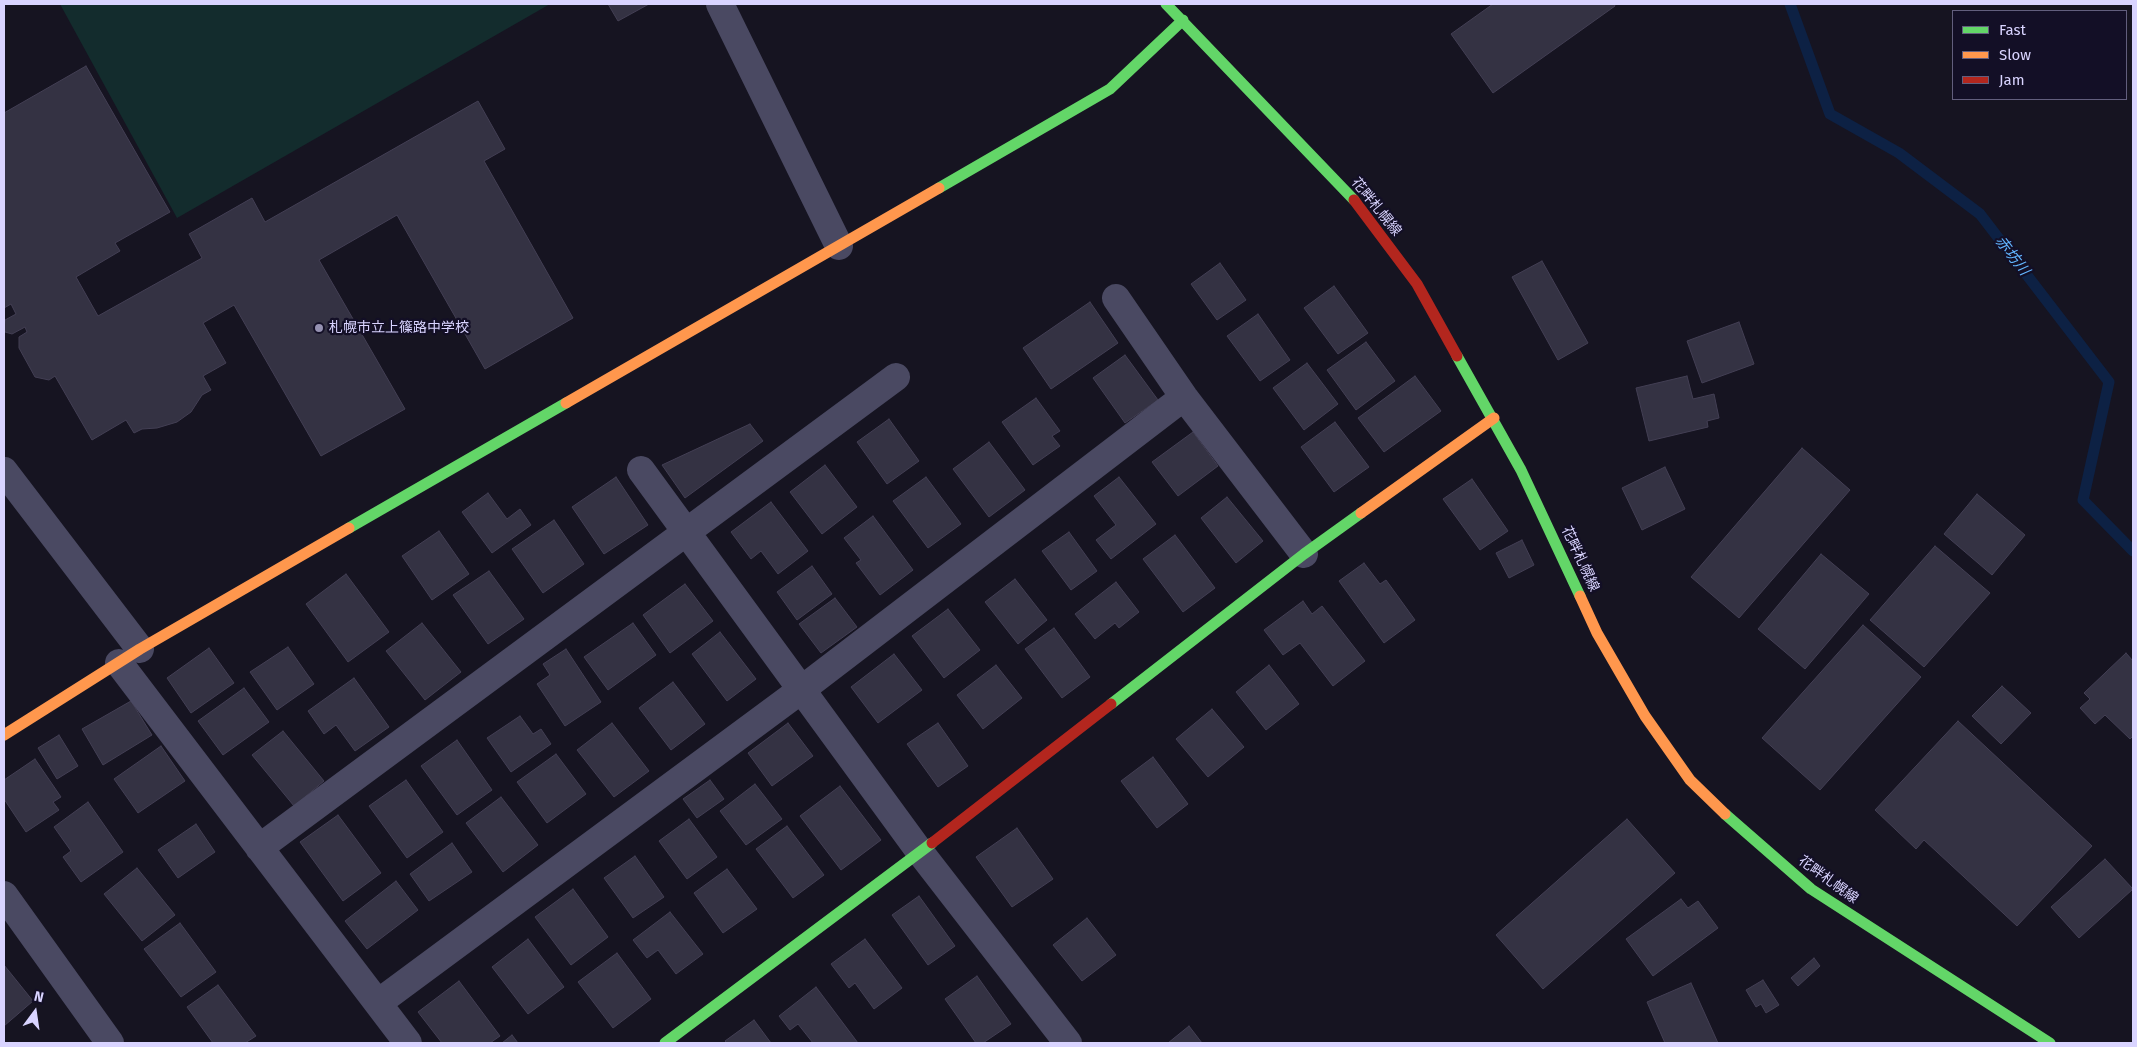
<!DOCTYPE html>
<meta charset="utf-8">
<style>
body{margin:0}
#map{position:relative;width:2137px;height:1047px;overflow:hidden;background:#161421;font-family:"Fira Sans",sans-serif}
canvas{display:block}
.frame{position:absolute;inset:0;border:5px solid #d9d4ff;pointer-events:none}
.legend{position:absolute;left:1952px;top:10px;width:175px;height:90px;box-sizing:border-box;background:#130f26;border:1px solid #625e7d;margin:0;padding:6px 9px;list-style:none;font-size:15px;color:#d9d4ff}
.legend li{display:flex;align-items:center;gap:10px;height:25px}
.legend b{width:25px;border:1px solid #625e7d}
.north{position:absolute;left:10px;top:987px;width:50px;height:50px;-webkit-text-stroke:4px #130f26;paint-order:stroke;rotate:14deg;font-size:14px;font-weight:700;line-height:20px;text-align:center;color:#d9d4ff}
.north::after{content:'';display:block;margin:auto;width:18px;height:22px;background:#d9d4ff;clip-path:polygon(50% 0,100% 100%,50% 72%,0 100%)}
</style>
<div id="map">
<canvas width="2137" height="1047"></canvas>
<div class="frame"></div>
<ul class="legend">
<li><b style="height:6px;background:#63d668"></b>Fast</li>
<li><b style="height:6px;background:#ff974d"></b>Slow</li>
<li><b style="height:6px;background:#b3261e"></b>Jam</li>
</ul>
<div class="north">N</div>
</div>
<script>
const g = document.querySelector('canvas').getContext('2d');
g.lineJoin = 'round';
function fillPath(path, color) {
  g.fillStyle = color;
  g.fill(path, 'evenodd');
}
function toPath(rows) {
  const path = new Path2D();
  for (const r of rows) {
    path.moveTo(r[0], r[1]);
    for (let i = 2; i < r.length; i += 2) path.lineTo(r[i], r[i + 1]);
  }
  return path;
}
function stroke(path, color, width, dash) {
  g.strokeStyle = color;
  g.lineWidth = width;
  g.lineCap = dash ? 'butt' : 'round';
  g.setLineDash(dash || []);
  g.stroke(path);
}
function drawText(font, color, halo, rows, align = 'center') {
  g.font = font + ' "Fira Sans","Noto Sans JP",sans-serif';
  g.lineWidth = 4.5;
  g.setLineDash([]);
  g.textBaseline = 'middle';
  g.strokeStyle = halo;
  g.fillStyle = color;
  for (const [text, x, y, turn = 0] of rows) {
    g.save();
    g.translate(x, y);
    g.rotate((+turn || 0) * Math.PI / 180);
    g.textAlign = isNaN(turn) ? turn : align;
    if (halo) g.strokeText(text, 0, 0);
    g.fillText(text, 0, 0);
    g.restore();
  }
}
fillPath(toPath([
 [60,4,550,4,177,218]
]), '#132c2d');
stroke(toPath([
 [1790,4,1830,114,1899,153,1980,214,2109,382,2083,500,2133,551]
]), '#0d2144', 11);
const building = toPath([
 [608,4,649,4,618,21,608,4],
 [1493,4,1614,4,1615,6,1493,93,1451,34,1493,4],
 [86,66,170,212,115,243,120,251,76,277,98,316,202,258,189,234,252,198,265,222,478,101,505,149,484,161,573,318,485,369,397,215,319,260,405,409,321,456,234,305,203,323,226,363,203,376,211,390,202,395,191,412,177,422,157,428,142,429,134,433,126,420,92,440,55,376,49,380,35,377,19,348,19,337,27,332,25,327,12,334,5,332,4,329,5,320,16,314,11,304,4,308,4,113,86,66],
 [1542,261,1588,343,1558,360,1512,277,1542,261],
 [1220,263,1246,300,1217,320,1191,284,1220,263],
 [1334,286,1368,333,1338,354,1304,308,1334,286],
 [1090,302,1118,343,1051,389,1023,348,1090,302],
 [1258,314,1290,360,1260,381,1227,336,1258,314],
 [1739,322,1754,364,1702,383,1687,341,1739,322],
 [1366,342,1395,381,1356,410,1327,370,1366,342],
 [1125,355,1158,400,1125,423,1093,378,1125,355],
 [1307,363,1338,404,1304,430,1273,388,1307,363],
 [1415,376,1441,411,1384,452,1358,418,1415,376],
 [1687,376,1693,399,1714,394,1719,418,1707,421,1708,427,1649,441,1636,388,1687,376],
 [1036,398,1060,431,1052,436,1060,446,1033,465,1002,422,1036,398],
 [889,419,919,461,887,484,857,442,889,419],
 [1335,422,1369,467,1334,492,1301,447,1335,422],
 [750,424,763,441,685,498,662,465,750,424],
 [1193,432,1218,466,1178,496,1152,462,1193,432],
 [989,442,1025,490,989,517,953,469,989,442],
 [1802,448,1850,490,1739,618,1691,577,1802,448],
 [825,465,857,507,822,534,790,492,825,465],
 [1665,467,1685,509,1642,530,1622,488,1665,467],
 [616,477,648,525,604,554,572,507,616,477],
 [926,477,961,524,928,548,893,501,926,477],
 [1119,477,1156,524,1111,559,1096,540,1116,525,1094,496,1119,477],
 [1472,479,1508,531,1480,550,1443,499,1472,479],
 [488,493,507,519,520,509,531,525,492,553,462,512,488,493],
 [1977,494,2025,535,1992,575,1944,534,1977,494],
 [1227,497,1263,541,1236,563,1201,518,1227,497],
 [771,502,808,551,778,574,761,551,751,559,731,532,771,502],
 [873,516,913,570,880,595,856,563,861,560,844,538,873,516],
 [554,520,584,564,543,593,512,549,554,520],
 [439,531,469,574,432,600,402,556,439,531],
 [1069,532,1097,571,1071,590,1042,551,1069,532],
 [1175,535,1215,588,1183,612,1143,559,1175,535],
 [1522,540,1534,565,1509,578,1496,553,1522,540],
 [1935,546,1990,593,1924,667,1870,620,1935,546],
 [1821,554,1869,594,1805,669,1758,629,1821,554],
 [1364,563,1380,584,1386,580,1415,620,1384,643,1339,581,1364,563],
 [812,566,832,594,797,620,777,592,812,566],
 [489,571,524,619,488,644,453,595,489,571],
 [346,574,389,632,348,662,306,604,346,574],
 [1015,579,1047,620,1018,644,985,602,1015,579],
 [1116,582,1139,612,1119,628,1115,623,1095,639,1075,614,1116,582],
 [685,584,713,621,670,653,643,615,685,584],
 [835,598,857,627,821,653,799,624,835,598],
 [1303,601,1312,614,1322,606,1365,661,1333,686,1300,643,1283,655,1264,630,1303,601],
 [948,609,980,650,944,678,912,636,948,609],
 [422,623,461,672,425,700,386,651,422,623],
 [633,623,656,655,608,690,584,657,633,623],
 [1863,625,1921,677,1820,790,1762,738,1863,625],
 [1054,628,1090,677,1062,698,1025,649,1054,628],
 [720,632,756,679,727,701,692,654,720,632],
 [288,647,314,684,277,710,250,672,288,647],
 [209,648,234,683,191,713,167,678,209,648],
 [566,649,601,702,565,726,537,684,550,675,543,664,566,649],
 [2126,653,2133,661,2133,736,2130,739,2105,715,2095,724,2080,708,2090,699,2084,693,2126,653],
 [894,654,922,690,878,723,851,687,894,654],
 [996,665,1022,698,983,729,957,695,996,665],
 [1269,665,1299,704,1266,730,1236,692,1269,665],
 [354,678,389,727,355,751,336,725,324,734,308,711,354,678],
 [673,682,705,724,671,750,639,708,673,682],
 [2002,686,2031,713,2001,744,1972,716,2002,686],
 [244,688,269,722,223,755,198,721,244,688],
 [131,701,152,735,103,765,82,729,131,701],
 [1212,709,1244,747,1208,777,1176,739,1212,709],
 [520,716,533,734,541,729,551,744,511,772,487,738,520,716],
 [1958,721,2092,846,2017,926,1924,840,1916,849,1875,810,1958,721],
 [612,723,649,771,614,797,577,750,612,723],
 [788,723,813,756,772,786,748,753,788,723],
 [938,723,968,766,938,787,907,744,938,723],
 [283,731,324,781,294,806,252,755,283,731],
 [59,735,78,766,57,779,38,748,59,735],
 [457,740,492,790,457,815,421,766,457,740],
 [161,746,185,781,138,813,114,779,161,746],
 [556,754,586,794,547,823,517,782,556,754],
 [1153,757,1188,804,1157,828,1121,781,1153,757],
 [35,759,61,797,53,802,59,810,26,832,4,799,4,780,35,759],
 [406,780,443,832,407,858,369,806,406,780],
 [710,780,724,799,697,818,683,799,710,780],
 [755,784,782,819,746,845,720,811,755,784],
 [840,786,881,840,841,870,800,816,840,786],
 [501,797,538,845,503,872,466,823,501,797],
 [88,802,123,852,81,882,63,857,71,851,54,827,88,802],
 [338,815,381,873,343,901,300,842,338,815],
 [689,819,717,857,687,879,659,841,689,819],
 [1627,819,1675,873,1543,989,1496,935,1627,819],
 [196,824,215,852,178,878,158,850,196,824],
 [787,826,824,875,793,898,756,849,787,826],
 [1017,828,1053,879,1012,907,976,857,1017,828],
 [452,843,472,872,429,901,410,874,452,843],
 [635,856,664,897,633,918,604,878,635,856],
 [2105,859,2133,889,2079,938,2051,907,2105,859],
 [137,868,175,915,142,941,104,894,137,868],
 [727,869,757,909,723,933,694,893,727,869],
 [396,881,418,910,367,949,345,921,396,881],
 [573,889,608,937,571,965,535,917,573,889],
 [919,896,955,946,928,965,892,915,919,896],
 [1681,899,1688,908,1698,901,1718,928,1653,976,1626,939,1681,899],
 [670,912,703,954,676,974,658,950,647,958,633,940,670,912],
 [1087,918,1116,955,1082,981,1053,945,1087,918],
 [180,923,216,972,181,997,144,949,180,923],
 [528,939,564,987,528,1014,492,967,528,939],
 [865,939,902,988,874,1009,855,983,849,988,831,964,865,939],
 [617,953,651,999,613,1028,578,982,617,953],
 [1814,958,1820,966,1798,986,1791,978,1814,958],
 [4,965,33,1001,4,1026,4,965],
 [977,976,1011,1024,983,1043,976,1043,945,999,977,976],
 [1763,980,1779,1005,1766,1013,1761,1004,1756,1007,1746,990,1763,980],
 [459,981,500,1036,490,1043,442,1043,418,1012,459,981],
 [1691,983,1718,1043,1665,1043,1647,1002,1691,983],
 [218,985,256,1036,245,1043,213,1043,187,1007,218,985],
 [816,987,858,1043,813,1043,798,1024,790,1030,779,1016,816,987],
 [754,1020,771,1043,727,1043,725,1041,754,1020],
 [1189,1026,1202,1043,1168,1043,1189,1026],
 [512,1035,518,1043,502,1043,512,1035]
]);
fillPath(building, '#343243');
stroke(building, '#433f54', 1);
stroke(toPath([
 [720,4,839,246],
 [1116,298,1184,397,1304,554],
 [641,470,920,852,1068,1043],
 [4,471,140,649],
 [119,663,408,1043],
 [259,848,896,377],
 [4,895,110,1043],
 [378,1003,801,690,1184,397]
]), '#4a4962', 28);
stroke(toPath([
 [1166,4,1354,200],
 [939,188,1110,89,1183,20],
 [1457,356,1521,470,1580,596],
 [349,528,566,403],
 [1111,704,1304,554,1361,513],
 [1725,814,1811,889,2050,1043],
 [665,1043,932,843]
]), '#63d668', 11);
stroke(toPath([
 [566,403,939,188],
 [1361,513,1494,418],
 [1580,596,1597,633,1645,716,1690,780,1725,814],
 [4,735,140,649,349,528]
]), '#ff974d', 11);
stroke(toPath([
 [1354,200,1417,284,1457,356],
 [932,843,1111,704]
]), '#b3261e', 11);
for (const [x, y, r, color] of [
 [319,328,5,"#9591b1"]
]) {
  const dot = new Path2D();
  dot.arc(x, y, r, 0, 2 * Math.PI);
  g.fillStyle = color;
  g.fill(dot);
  stroke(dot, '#130f26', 2);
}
drawText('14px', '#d9d4ff', '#130f26', [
 ["花畔札幌線",1376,207,51],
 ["花畔札幌線",1580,559,65],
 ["花畔札幌線",1828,880,36]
]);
drawText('14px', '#d9d4ff', '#130f26', [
 ["札幌市立上篠路中学校",329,328]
], 'left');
drawText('italic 15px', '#62b6ff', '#130f26', [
 ["赤坊川",2012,256,52]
]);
</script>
